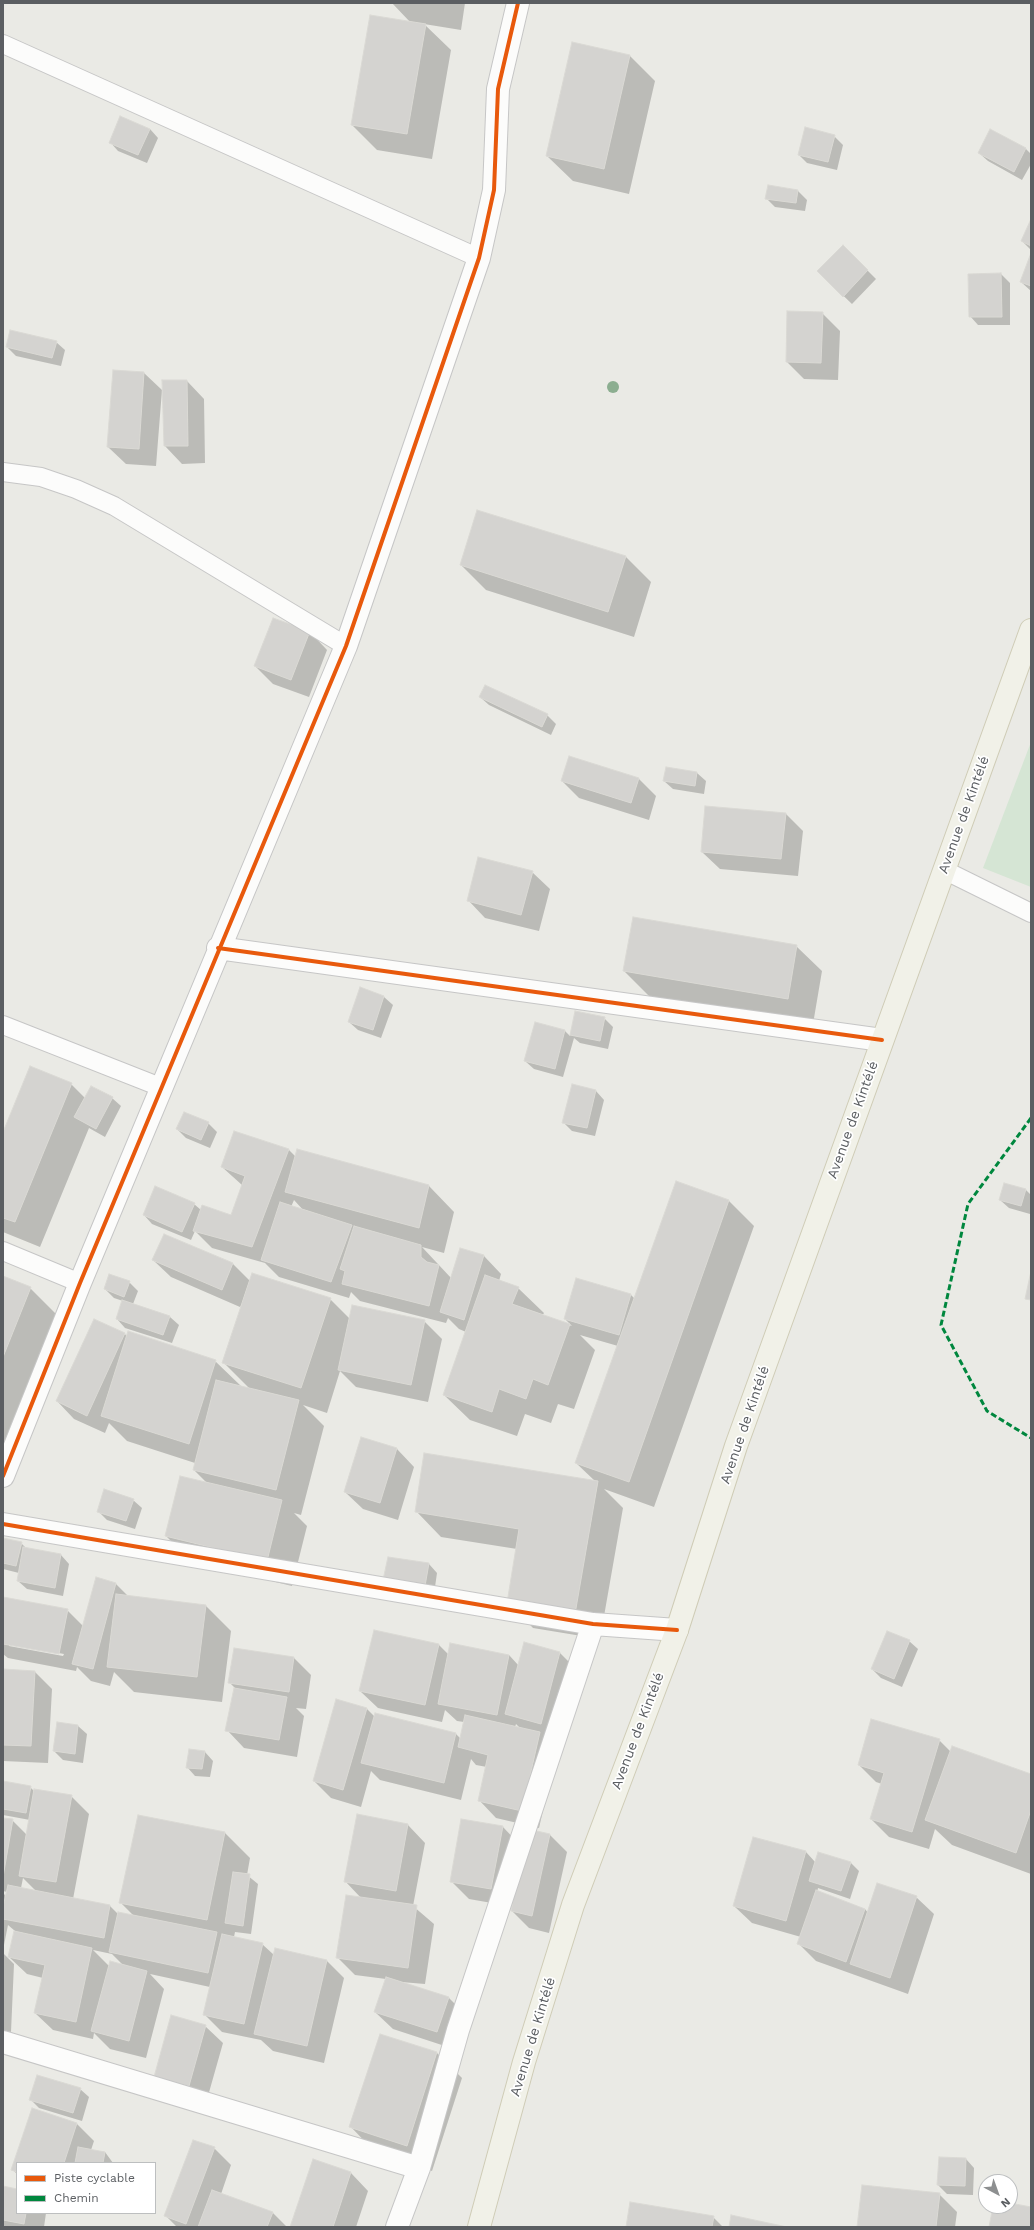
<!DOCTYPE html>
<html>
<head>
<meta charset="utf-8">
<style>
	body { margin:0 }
	#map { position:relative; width:1034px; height:2230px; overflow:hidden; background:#eaeae5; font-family:"Work Sans",sans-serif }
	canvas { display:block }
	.frame { position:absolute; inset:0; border:4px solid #5b5e62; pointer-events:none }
	.legend { position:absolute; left:16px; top:2162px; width:140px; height:52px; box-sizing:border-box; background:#fff; border:1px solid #bdbfc0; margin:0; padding:5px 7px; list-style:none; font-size:12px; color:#5b5e62 }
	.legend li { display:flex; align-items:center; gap:8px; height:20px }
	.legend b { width:20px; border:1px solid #bdbfc0 }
	.north { position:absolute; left:978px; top:2174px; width:40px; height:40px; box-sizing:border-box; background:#fff; border:1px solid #bdbfc0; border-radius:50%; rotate:139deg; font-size:11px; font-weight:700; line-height:16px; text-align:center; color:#5b5e62 }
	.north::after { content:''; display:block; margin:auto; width:14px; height:18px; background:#8d8f90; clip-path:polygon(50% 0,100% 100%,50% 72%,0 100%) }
</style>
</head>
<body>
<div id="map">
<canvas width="1034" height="2230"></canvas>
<div class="frame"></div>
<ul class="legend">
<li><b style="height:5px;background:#e8590c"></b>Piste cyclable</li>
<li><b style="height:5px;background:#00873e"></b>Chemin</li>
</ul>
<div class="north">N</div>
</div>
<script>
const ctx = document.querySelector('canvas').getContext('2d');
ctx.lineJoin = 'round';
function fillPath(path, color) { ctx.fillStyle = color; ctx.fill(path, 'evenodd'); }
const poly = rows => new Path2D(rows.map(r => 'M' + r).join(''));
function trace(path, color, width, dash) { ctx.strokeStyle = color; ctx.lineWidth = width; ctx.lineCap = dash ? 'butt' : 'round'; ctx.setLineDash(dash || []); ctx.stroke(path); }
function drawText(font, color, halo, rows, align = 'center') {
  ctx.font = font + ' "Work Sans",sans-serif'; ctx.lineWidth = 3.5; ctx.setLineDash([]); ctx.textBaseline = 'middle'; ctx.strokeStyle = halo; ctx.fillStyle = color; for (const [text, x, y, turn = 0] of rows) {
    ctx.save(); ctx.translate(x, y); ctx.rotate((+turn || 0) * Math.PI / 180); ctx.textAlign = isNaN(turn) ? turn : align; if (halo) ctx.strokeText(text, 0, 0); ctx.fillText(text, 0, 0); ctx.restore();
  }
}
const green = poly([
	[1031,742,1031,887,983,868]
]);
const shadow = poly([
	[392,3,465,3,461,30,424,24,451,50,432,159,377,150,352,125,411,23],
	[630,56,655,81,629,194,573,181,547,156],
	[150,129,158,138,147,163,118,151,110,142],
	[991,130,1026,149,1031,154,1031,164,1022,180,988,161,979,153],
	[834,136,843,145,837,170,807,163,799,155],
	[769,186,798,191,807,200,805,211,775,207,766,198],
	[1031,221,1031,250,1022,241],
	[843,246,876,279,852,304,827,280],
	[1031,254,1031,291,1021,282],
	[1001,274,1010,283,1010,325,978,325,970,316],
	[822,313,840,331,838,380,804,379,787,362],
	[56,342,65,350,61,366,16,356,7,347],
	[114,371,144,373,162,390,156,466,126,464,108,447],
	[163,381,187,381,204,399,205,463,182,464,165,446],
	[626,557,651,582,634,637,486,590,461,565],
	[310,632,327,650,309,697,273,684,255,666],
	[480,697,547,715,556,724,551,735,489,705],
	[569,757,639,779,656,796,649,820,579,798,562,781],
	[697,773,706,781,704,794,673,789,664,781],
	[786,814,803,831,798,876,720,869,702,852],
	[532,872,550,889,539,931,485,918,468,900],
	[796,946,822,971,813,1024,649,996,624,971],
	[361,988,384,997,393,1005,381,1038,358,1030,349,1022],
	[576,1012,604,1018,613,1027,608,1049,580,1043,574,1038,563,1077,534,1069,525,1061,535,1023,565,1031,570,1036],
	[71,1084,85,1098,112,1098,121,1106,105,1137,89,1128,40,1247,3,1232,3,1135],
	[596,1091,604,1100,595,1136,572,1131,563,1122],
	[208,1123,217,1132,210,1148,186,1138,177,1129],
	[234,1132,289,1150,296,1157,429,1186,454,1212,444,1253,422,1247,452,1279,484,1256,501,1274,499,1281,518,1288,544,1313,542,1316,572,1326,565,1319,631,1295,635,1299,729,1201,754,1226,654,1507,604,1489,623,1508,600,1639,533,1628,508,1602,517,1549,441,1537,416,1511,596,1482,576,1463,618,1346,580,1335,595,1350,574,1409,558,1404,551,1423,525,1414,517,1436,470,1420,444,1395,466,1332,459,1329,448,1318,446,1323,360,1301,351,1292,349,1298,279,1277,265,1263,212,1248,195,1231,191,1240,152,1224,144,1215,194,1204,201,1210,232,1216,242,1185,222,1167],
	[294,1200,304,1211,291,1207],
	[1005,1184,1026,1190,1031,1195,1030,1214,1009,1208,1000,1200],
	[164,1236,233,1264,250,1281,330,1299,350,1319,424,1321,442,1339,428,1402,356,1387,340,1371,327,1413,303,1405,324,1426,301,1515,294,1513,307,1526,292,1586,192,1562,166,1536,207,1483,194,1470,195,1463,127,1441,109,1423,105,1433,74,1419,57,1401,125,1334,127,1337,215,1361,241,1386,250,1389,224,1363,243,1303,240,1307,171,1277,153,1260],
	[3,1277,30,1288,56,1314,3,1445],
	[129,1282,138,1291,133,1304,170,1317,179,1325,172,1343,125,1328,117,1319,123,1301,114,1298,105,1289],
	[397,1449,414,1467,398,1520,363,1509,345,1492],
	[133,1500,142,1508,135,1529,107,1520,98,1511],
	[3,1539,21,1543,27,1549,61,1555,69,1564,63,1596,27,1589,18,1581,19,1573,3,1569],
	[429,1564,437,1573,434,1594,393,1588],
	[116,1584,128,1596,206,1606,231,1631,222,1702,134,1692,114,1672,110,1686,91,1681,77,1667,76,1671,8,1658,3,1654,3,1598,67,1610,84,1627],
	[9,1644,64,1654,63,1656,9,1646],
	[374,1631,439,1645,449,1655,509,1655,519,1666,525,1643,560,1653,577,1670,558,1741,543,1737,557,1750,539,1828,496,1818,479,1800,487,1767,476,1765,471,1759,461,1800,380,1780,371,1771,361,1807,331,1798,314,1781,367,1709,375,1717,456,1734,461,1739,464,1722,457,1721,445,1710,442,1722,378,1708,360,1691],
	[516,1724,520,1728,515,1727],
	[909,1641,918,1649,902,1687,881,1678,872,1669],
	[294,1658,311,1675,306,1709,296,1708,304,1716,297,1757,244,1748,227,1730,235,1688,230,1683],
	[3,1670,35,1672,52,1689,48,1763,3,1761],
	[78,1726,87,1734,83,1763,63,1760,54,1751],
	[939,1740,951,1752,1031,1775,1031,1874,952,1845,935,1829,929,1849,889,1837,871,1819,882,1784,876,1782,859,1765],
	[205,1752,213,1761,210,1777,195,1776,187,1767],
	[3,1782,30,1787,35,1792,71,1796,89,1814,73,1899,110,1906,119,1915,134,1916,120,1902,139,1816,225,1833,250,1858,247,1875,258,1884,251,1934,235,1932,234,1937,262,1944,274,1955,326,1960,344,1978,324,2063,273,2051,261,2040,222,2032,204,2014,210,1987,150,1974,164,1989,146,2058,110,2049,94,2033,93,2039,53,2030,35,2013,43,1978,27,1974,9,1957,15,1931,8,1925,3,1950,3,1893,6,1896,7,1892,3,1891,3,1819,12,1820,27,1835,30,1820,3,1815],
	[23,1878,36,1891,21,1888],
	[93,1950,112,1954,124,1966,109,1966],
	[408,1825,425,1843,413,1906,434,1924,425,1984,401,1982,448,1997,466,2015,454,2049,393,2029,375,2012,386,1979,355,1975,337,1957,362,1899,345,1881],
	[503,1827,520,1845,509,1906,469,1899,451,1881],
	[529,1830,550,1835,567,1852,549,1933,529,1928,512,1911],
	[806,1852,816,1863,850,1862,859,1871,850,1899,818,1888,817,1892,865,1909,868,1913,916,1897,934,1914,908,1994,816,1961,798,1943,801,1937,752,1923,734,1906],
	[3,1953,14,1964,11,2032,3,2031],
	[205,2026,223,2043,206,2103,155,2076],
	[380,2035,437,2053,462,2078,432,2171,375,2152,350,2126],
	[80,2089,89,2097,82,2121,39,2108,31,2100],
	[32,2109,77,2124,94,2141,91,2150,105,2152,113,2163,17,2163,17,2174,12,2169],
	[214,2148,231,2165,221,2194,272,2212,287,2227,177,2227,166,2216],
	[966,2159,974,2168,973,2195,947,2194,938,2185],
	[314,2161,351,2173,368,2191,356,2227,291,2227],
	[3,2187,17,2190,17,2213,46,2213,44,2227,3,2227],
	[939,2194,957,2212,955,2227,858,2227],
	[713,2217,723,2227,627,2227]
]);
const building = poly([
	[370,15,426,24,407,134,351,125,370,15],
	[572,42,630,55,604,169,546,156,572,42],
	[120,116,150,129,138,155,109,143,120,116],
	[805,127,835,135,828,162,798,155,805,127],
	[990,129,1026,148,1014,172,978,153,990,129],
	[768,185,798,190,796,203,765,199,768,185],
	[1031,219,1031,246,1021,241,1031,219],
	[843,245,868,270,843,297,817,271,843,245],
	[1031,253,1031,286,1020,282,1031,253],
	[1001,273,1002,317,969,317,968,274,1001,273],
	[787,311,823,312,821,363,786,362,787,311],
	[10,330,57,341,52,358,6,347,10,330],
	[113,370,144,372,139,449,107,447,113,370],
	[162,380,187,380,188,446,164,446,162,380],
	[477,510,626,556,608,612,460,565,477,510],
	[273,618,310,631,291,680,254,666,273,618],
	[485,685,548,714,542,727,479,697,485,685],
	[569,756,639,778,631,803,561,781,569,756],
	[666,767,697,772,695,786,663,781,666,767],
	[705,806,786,813,781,859,701,852,705,806],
	[478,857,533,871,521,915,467,901,478,857],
	[633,917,797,945,788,999,623,971,633,917],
	[360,987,384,996,373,1030,348,1022,360,987],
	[575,1011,605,1017,600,1041,570,1035,575,1011],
	[535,1022,565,1030,555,1069,524,1061,535,1022],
	[30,1066,72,1083,15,1222,3,1218,3,1132,30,1066],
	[572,1084,596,1090,587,1128,562,1123,572,1084],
	[91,1086,113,1097,96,1129,74,1117,91,1086],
	[184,1112,209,1122,201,1140,176,1129,184,1112],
	[234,1131,289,1149,252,1247,193,1231,202,1205,231,1215,245,1176,221,1167,234,1131],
	[297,1149,429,1185,419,1228,285,1192,297,1149],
	[676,1181,729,1200,629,1482,575,1463,676,1181],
	[1004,1183,1026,1189,1021,1206,999,1200,1004,1183],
	[155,1186,195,1203,182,1232,143,1215,155,1186],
	[280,1202,352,1225,331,1282,261,1260,280,1202],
	[354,1226,421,1245,421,1257,427,1262,439,1265,429,1306,342,1284,345,1271,340,1269,354,1226],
	[164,1234,233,1263,222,1290,152,1260,164,1234],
	[460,1248,484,1255,464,1320,440,1312,460,1248],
	[1031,1271,1031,1300,1025,1299,1031,1271],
	[252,1273,331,1298,301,1388,222,1363,252,1273],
	[109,1274,130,1281,124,1297,104,1289,109,1274],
	[485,1275,519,1287,512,1304,570,1324,548,1385,533,1379,526,1399,499,1389,492,1412,443,1395,485,1275],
	[3,1276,31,1287,3,1357,3,1276],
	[576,1278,631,1294,619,1335,564,1319,576,1278],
	[122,1300,170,1316,163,1335,116,1319,122,1300],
	[352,1305,425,1320,411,1385,338,1370,352,1305],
	[94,1319,125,1333,87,1416,56,1401,94,1319],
	[128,1331,216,1360,189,1444,101,1416,128,1331],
	[216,1380,299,1400,276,1490,193,1470,216,1380],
	[361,1437,397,1448,380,1503,344,1492,361,1437],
	[424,1453,598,1481,575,1614,507,1603,519,1529,415,1512,424,1453],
	[180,1476,282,1500,267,1561,165,1536,180,1476],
	[104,1489,134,1499,126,1521,97,1512,104,1489],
	[3,1538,22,1542,16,1566,3,1563,3,1538],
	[23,1547,61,1554,55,1588,17,1581,23,1547],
	[388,1557,429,1563,425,1586,383,1580,388,1557],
	[96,1577,116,1583,93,1669,72,1664,96,1577],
	[116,1594,206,1605,197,1677,107,1667,116,1594],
	[3,1597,68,1609,59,1654,3,1644,3,1597],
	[374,1630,439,1644,425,1705,359,1691,374,1630],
	[887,1631,910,1640,894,1679,871,1669,887,1631],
	[524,1642,560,1652,541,1724,505,1714,524,1642],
	[450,1643,509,1655,497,1715,438,1704,450,1643],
	[234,1648,294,1657,289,1692,228,1683,234,1648],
	[3,1669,35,1671,31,1746,3,1745,3,1669],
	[234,1688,287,1697,279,1740,225,1731,234,1688],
	[336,1699,367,1708,343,1790,313,1781,336,1699],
	[375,1713,456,1733,444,1783,361,1763,375,1713],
	[465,1715,540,1732,522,1811,478,1801,488,1755,458,1747,465,1715],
	[871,1719,940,1739,912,1832,870,1819,884,1773,858,1765,871,1719],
	[57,1722,78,1725,75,1754,53,1751,57,1722],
	[952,1746,1031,1774,1031,1810,1016,1853,925,1820,952,1746],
	[189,1749,205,1751,202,1769,186,1768,189,1749],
	[3,1781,31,1786,26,1813,3,1809,3,1781],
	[34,1789,72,1795,56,1882,19,1876,34,1789],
	[357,1814,408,1824,396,1891,344,1882,357,1814],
	[138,1815,225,1832,207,1920,119,1903,138,1815],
	[3,1818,13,1819,3,1877,3,1818],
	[461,1819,503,1826,491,1889,450,1882,461,1819],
	[528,1829,550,1834,532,1916,511,1911,528,1829],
	[753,1837,806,1851,786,1921,733,1906,753,1837],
	[818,1852,851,1862,841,1891,809,1881,818,1852],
	[233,1872,250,1874,243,1926,225,1923,233,1872],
	[877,1883,917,1896,890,1978,850,1964,877,1883],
	[8,1885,110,1905,104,1938,3,1919,3,1907,8,1885],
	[816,1890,865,1909,846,1962,797,1944,816,1890],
	[346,1895,417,1905,408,1968,336,1958,346,1895],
	[118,1912,217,1932,208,1973,109,1952,118,1912],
	[14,1931,92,1948,76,2022,34,2013,45,1965,8,1957,14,1931],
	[222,1934,263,1943,244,2024,203,2015,222,1934],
	[275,1948,327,1960,307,2046,254,2034,275,1948],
	[110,1961,147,1971,129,2041,91,2031,110,1961],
	[386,1977,449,1997,437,2032,374,2012,386,1977],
	[171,2015,206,2025,189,2086,154,2077,171,2015],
	[380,2034,437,2052,407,2146,349,2127,380,2034],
	[37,2075,81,2088,73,2113,29,2100,37,2075],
	[32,2108,77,2123,64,2163,17,2163,17,2172,11,2170,32,2108],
	[193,2140,215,2147,186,2224,164,2216,193,2140],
	[78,2147,105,2152,103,2163,75,2163,78,2147],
	[939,2157,966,2158,965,2186,937,2185,939,2157],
	[313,2159,351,2172,333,2227,290,2227,313,2159],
	[862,2185,940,2193,936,2227,857,2227,862,2185],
	[3,2186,17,2189,17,2213,26,2213,24,2224,3,2220,3,2186],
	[212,2190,273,2212,267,2227,198,2227,212,2190],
	[630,2202,714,2216,712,2227,626,2227,630,2202],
	[1010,2203,1031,2207,1031,2227,989,2227,993,2206,1010,2206,1010,2203],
	[731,2215,787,2227,729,2227,731,2215]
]);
const lane = poly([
	[3,44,479,258],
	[3,472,41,477,76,489,114,506,346,646],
	[944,870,1031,913],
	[3,1025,163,1088],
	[3,1251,80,1283]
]);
const street = poly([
	[218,948,882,1040],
	[3,1476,80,1283,346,646,479,258,494,190,498,89,518,3],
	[3,1524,593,1624,677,1630],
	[3,2042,419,2168],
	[397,2227,419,2168,458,2030,593,1624]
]);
const primary = poly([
	[479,2227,524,2062,573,1905,677,1630,736,1446,1031,630]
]);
const quiet = poly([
	[1031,1118,968,1204,941,1325,987,1411,1031,1438]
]);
const cycleway = poly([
	[218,948,882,1040],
	[3,1476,80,1283,346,646,479,258,494,190,498,89,518,3],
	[3,1524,593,1624,677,1630]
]);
const trees = [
	[613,387]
];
const streetNames = [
	["Avenue de Kintélé",964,815,-70],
	["Avenue de Kintélé",853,1120,-70],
	["Avenue de Kintélé",745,1425,-71],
	["Avenue de Kintélé",638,1731,-69],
	["Avenue de Kintélé",533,2037,-73]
];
fillPath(green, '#d5e5d4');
fillPath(shadow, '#0003');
fillPath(building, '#d4d3d0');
trace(building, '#dad9d4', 1);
trace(lane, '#c6c6c6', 20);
trace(street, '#c6c6c6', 24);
trace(primary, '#cfccb6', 24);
trace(lane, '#fcfcfb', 18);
trace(street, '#fcfcfb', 22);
trace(primary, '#f1f1e8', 22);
trace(quiet, '#00873e', 3, [6, 3]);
trace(cycleway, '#e8590c', 4);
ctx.fillStyle = '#8cae90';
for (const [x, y] of trees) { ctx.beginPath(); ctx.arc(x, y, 6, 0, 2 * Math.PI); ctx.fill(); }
drawText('14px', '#5b5e62', '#fff', streetNames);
</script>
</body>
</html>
